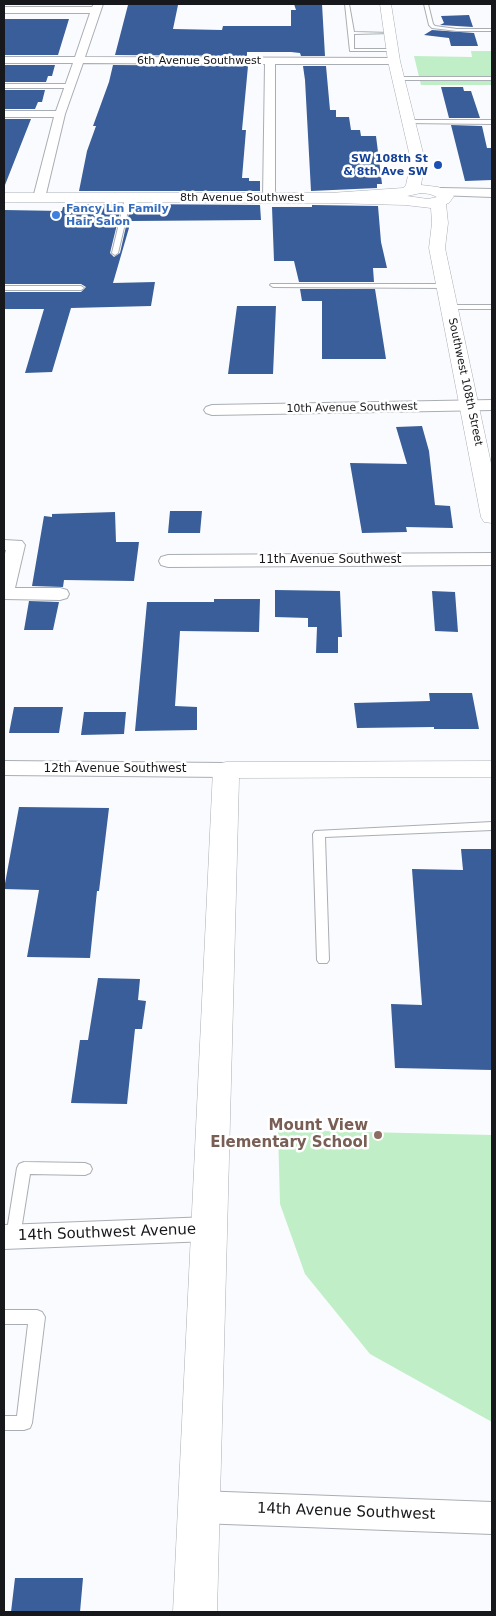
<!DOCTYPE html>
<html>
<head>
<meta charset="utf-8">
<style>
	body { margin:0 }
	#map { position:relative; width:496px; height:1616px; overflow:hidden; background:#fafbfe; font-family:"DejaVu Sans",sans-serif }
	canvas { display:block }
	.frame { position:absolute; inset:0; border:5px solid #17181b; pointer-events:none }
</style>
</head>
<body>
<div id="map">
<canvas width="496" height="1616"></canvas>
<div class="frame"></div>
</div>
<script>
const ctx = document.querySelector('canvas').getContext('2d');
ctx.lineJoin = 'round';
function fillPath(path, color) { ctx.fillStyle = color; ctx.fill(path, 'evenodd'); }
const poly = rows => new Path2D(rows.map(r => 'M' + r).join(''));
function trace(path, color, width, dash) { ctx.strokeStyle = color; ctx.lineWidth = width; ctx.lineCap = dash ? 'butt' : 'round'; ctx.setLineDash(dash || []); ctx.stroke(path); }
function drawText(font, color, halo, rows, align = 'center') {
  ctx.font = font + ' "DejaVu Sans",sans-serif'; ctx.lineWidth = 5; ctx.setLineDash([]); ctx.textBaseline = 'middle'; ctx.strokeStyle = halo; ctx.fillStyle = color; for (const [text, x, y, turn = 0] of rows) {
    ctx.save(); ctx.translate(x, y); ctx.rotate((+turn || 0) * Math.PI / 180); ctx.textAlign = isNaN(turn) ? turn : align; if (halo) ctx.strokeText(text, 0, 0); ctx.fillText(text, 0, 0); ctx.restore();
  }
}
const green = poly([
	[471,51,492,51,492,85,421,85,414,56,472,57],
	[278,1130,492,1135,492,1422,370,1354,305,1274,280,1204]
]);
const building = poly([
	[294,4,322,4,325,56,301,56,300,53,291,52,247,52,247,56,115,55,128,5,178,5,173,29,222,30,223,26,291,26,291,10,296,10],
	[469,15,473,27,440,25,444,23,441,16],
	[4,19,69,19,58,55,4,55],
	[432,30,474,33,478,46,451,46,449,38,424,35],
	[4,65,55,65,52,76,48,76,46,82,4,82],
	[113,65,248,66,242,130,246,130,242,178,249,178,249,181,260,181,260,191,79,191,87,151,96,126,93,126,109,82],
	[303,66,326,66,330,110,336,110,336,117,349,117,351,130,360,130,361,136,376,136,382,184,377,184,377,188,311,191,305,80],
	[441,87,463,87,464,91,471,91,480,118,449,118],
	[4,90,45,90,42,102,38,102,35,109,4,109],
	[4,119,31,119,5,185,4,184],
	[451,125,482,126,487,148,492,148,492,180,465,181],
	[77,204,122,204,110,253,114,257,120,253,131,204,260,205,261,220,131,221,113,283,155,282,151,306,71,308,52,372,25,373,44,309,4,309,4,292,81,292,86,287,81,284,4,284,4,210,62,211,63,207,76,207],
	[312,205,378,206,381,242,387,268,373,268,374,282,299,282,294,261,274,261,272,207,312,207],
	[300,289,375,289,386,359,322,359,322,301,302,301],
	[237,306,276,306,273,374,228,374],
	[422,426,429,451,435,505,450,506,453,528,406,527,407,532,362,533,350,463,407,464,396,427],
	[170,511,202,511,200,533,168,533],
	[115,512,116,542,139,542,134,581,64,580,63,587,32,586,44,516,52,517,52,514],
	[275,590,340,591,342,637,338,637,338,653,316,653,317,627,308,627,308,618,275,617],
	[432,591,455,592,458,632,435,631],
	[214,599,260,599,259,632,180,631,175,706,197,707,197,730,135,731,147,602,214,602],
	[29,601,59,602,53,630,24,630],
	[429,693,472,693,479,729,434,729,434,727,357,728,354,703,430,701],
	[14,707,63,707,59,733,9,733],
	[84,712,126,712,124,734,81,735],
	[19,807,109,808,99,891,97,891,90,958,27,957,39,890,4,889],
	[461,849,492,849,492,1070,395,1068,391,1004,422,1005,412,869,463,870],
	[98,978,140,979,138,1000,146,1001,142,1029,135,1029,127,1104,71,1103,80,1040,88,1040],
	[15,1578,83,1578,80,1612,11,1612]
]);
const lane = poly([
	[345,4,349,4,354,32,391,33,354,34,354,49,392,49,394,51,350,51,345,4],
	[424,4,428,4,433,24,435,26,457,29,492,29,492,31,457,31,432,28,429,25,424,4],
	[398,77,492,77,492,80,396,80,398,77],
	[4,84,70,84,73,86,70,88,4,88,4,84],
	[408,120,492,120,492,124,406,123,408,120],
	[128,196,131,198,118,253,115,255,112,253,125,198,128,196],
	[271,284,445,284,448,286,445,288,273,287,270,285,271,284],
	[4,286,81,286,84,288,81,290,4,290,4,286],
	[447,305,492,305,492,309,447,309,447,305],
	[492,822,492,830,325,837,329,960,327,963,319,963,317,960,313,834,315,831,492,822],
	[24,1162,85,1163,90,1165,92,1169,90,1173,85,1175,30,1174,20,1237,18,1241,13,1243,8,1241,6,1237,17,1168,19,1164,24,1162],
	[4,1310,37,1310,42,1312,45,1317,32,1423,30,1428,24,1430,4,1430,4,1416,17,1416,28,1324,4,1324,4,1310]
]);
const street = poly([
	[94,4,103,4,85,57,394,58,399,61,394,64,275,64,275,198,269,202,263,198,265,64,83,63,65,114,45,198,43,201,35,201,33,198,54,117,4,117,4,111,56,111,73,63,4,63,4,57,75,57,90,13,4,13,4,7,92,7,94,4],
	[441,188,492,189,492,197,437,195,435,192,441,188],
	[492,400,492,410,212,415,206,413,204,410,206,407,212,405,492,400],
	[4,540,22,541,25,545,15,588,60,588,67,590,69,594,67,598,60,600,4,599,4,557,6,550,4,550,4,540],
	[492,553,492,565,168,567,161,565,159,561,161,557,168,555,492,553],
	[4,761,226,763,234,765,237,770,234,775,226,777,4,775,4,761],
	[209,1217,219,1220,224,1229,219,1238,209,1241,4,1249,4,1225,209,1217],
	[199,1491,492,1502,492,1534,199,1523,187,1519,182,1507,187,1495,199,1491]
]);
const secondary = poly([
	[380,4,391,4,400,61,425,161,421,185,438,187,451,193,454,196,449,203,446,204,448,223,445,248,492,468,492,523,484,522,481,517,429,248,432,223,431,208,405,205,330,203,4,202,4,193,330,193,403,188,406,185,411,161,388,61,380,4],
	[421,193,430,194,437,197,428,199,407,196,421,193],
	[492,761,492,777,239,778,217,1612,173,1612,213,770,217,764,226,762,492,761]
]);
const markers = [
	[438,165,5,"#1a4fb4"],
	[56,215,5,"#3f7fe0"],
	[378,1135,5,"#8d6e63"]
];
const farStreetnames = [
	["6th Avenue Southwest",199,61],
	["8th Avenue Southwest",242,198],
	["Southwest 108th Street",465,382,78],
	["10th Avenue Southwest",352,408,-1]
];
const farTransitnames = [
	["SW 108th St",428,159],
	["& 8th Ave SW",428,172]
];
const farShopnames = [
	["Fancy Lin Family",66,209],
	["Hair Salon",66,222]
];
const streetNames = [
	["11th Avenue Southwest",330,560],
	["12th Avenue Southwest",115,769]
];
const nearEducationnames = [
	["Mount View",368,1126],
	["Elementary School",368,1143]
];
const nearStreetnames = [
	["14th Southwest Avenue",107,1233,-2],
	["14th Avenue Southwest",346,1512,2]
];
fillPath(green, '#c0eec6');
fillPath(building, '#395e99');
trace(lane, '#a9aeb4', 2);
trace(street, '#a9aeb4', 2);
trace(secondary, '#a9aeb4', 1);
fillPath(lane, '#fff');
fillPath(street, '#fff');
fillPath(secondary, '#fff');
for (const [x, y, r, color] of markers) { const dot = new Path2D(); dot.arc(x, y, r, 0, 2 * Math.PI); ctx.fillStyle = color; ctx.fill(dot); trace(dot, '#fff', 2); }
drawText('11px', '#17181b', '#fff', farStreetnames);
drawText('bold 11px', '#164399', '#fff', farTransitnames, 'right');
drawText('bold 11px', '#366cbe', '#fff', farShopnames, 'left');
drawText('12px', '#17181b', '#fff', streetNames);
drawText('bold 15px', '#785e54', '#fff', nearEducationnames, 'right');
drawText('15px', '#17181b', '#fff', nearStreetnames);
</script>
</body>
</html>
